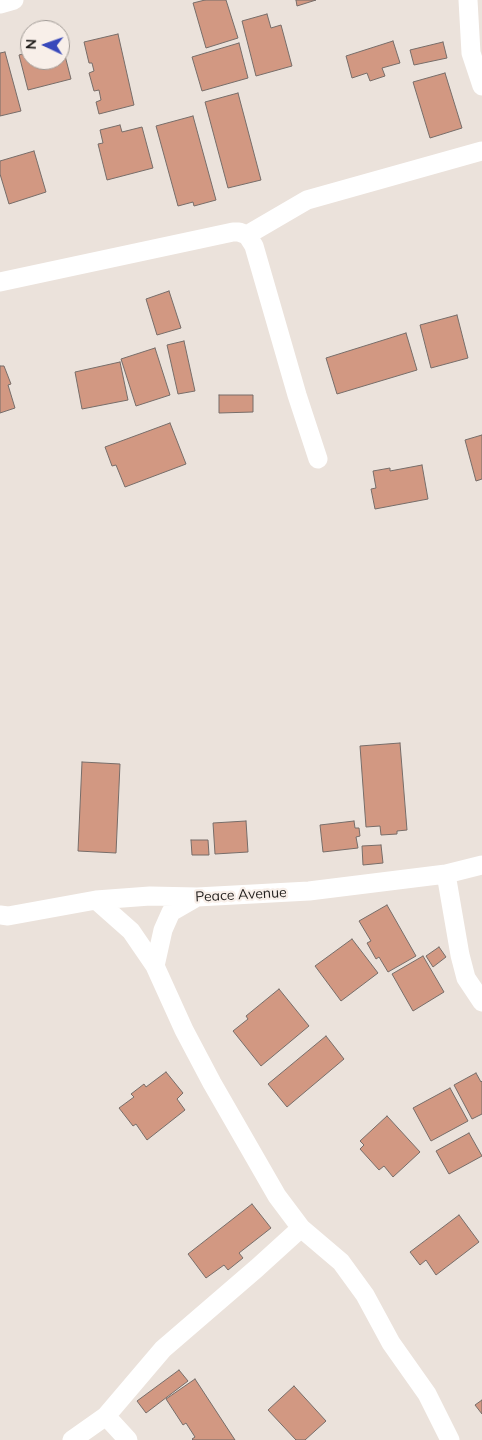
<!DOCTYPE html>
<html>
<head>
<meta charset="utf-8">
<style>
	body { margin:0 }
	#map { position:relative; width:482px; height:1440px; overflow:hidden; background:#ebe2db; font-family:Mulish,sans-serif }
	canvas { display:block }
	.north { position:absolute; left:20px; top:20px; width:50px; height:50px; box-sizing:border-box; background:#f8efe9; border:1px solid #a19b96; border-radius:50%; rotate:273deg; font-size:14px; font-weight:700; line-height:20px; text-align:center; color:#1f1c1a }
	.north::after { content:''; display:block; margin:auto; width:18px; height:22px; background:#3848bb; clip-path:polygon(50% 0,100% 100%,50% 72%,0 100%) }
</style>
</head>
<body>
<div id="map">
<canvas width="482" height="1440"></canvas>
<div class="north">N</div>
</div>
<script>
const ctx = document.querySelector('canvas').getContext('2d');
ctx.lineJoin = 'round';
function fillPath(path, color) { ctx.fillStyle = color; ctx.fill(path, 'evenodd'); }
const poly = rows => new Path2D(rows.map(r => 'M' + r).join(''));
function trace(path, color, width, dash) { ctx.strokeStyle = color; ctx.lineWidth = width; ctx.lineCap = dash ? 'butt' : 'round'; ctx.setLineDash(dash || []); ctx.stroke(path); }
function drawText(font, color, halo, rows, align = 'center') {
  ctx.font = font + ' Mulish,sans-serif'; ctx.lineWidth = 4.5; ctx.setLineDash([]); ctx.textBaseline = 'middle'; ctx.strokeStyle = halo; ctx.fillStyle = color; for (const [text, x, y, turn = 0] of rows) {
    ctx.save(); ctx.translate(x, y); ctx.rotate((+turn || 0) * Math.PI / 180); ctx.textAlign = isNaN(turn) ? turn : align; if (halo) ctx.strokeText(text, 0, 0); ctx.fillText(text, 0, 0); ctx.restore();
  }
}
const building = poly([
	[205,0,226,0,238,38,206,48,193,3,205,0],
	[296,0,316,0,297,6,296,0],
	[267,14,271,28,281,25,292,66,256,76,242,21,267,14],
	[118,34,134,105,99,114,96,102,101,100,99,90,94,91,89,73,94,71,92,63,89,63,84,42,118,34],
	[393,41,400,63,382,68,385,76,370,81,367,73,352,78,346,56,393,41],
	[443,42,447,58,414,65,410,50,443,42],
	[239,43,248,78,202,91,192,57,239,43],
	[60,44,62,44,71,79,28,90,19,55,27,53,25,46,30,45,30,60,60,60,60,44],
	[5,52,21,111,0,116,0,53,5,52],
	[445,73,462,128,430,138,413,82,445,73],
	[238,93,261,180,228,188,205,102,238,93],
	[193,116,216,200,194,206,193,202,178,206,156,126,193,116],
	[120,125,122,132,142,127,153,168,107,180,98,144,103,143,100,130,120,125],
	[34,151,46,192,9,204,0,174,0,161,34,151],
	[169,291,181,328,157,335,146,299,169,291],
	[457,315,468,358,431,368,420,325,457,315],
	[406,333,417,370,337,394,326,358,406,333],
	[184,341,195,391,178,394,167,345,184,341],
	[155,348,170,395,136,406,121,359,155,348],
	[120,362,128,400,82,409,75,372,120,362],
	[0,366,4,366,11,384,8,385,15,408,0,413,0,366],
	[219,395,253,395,253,412,219,413,219,395],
	[170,423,186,464,125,487,116,465,112,466,105,447,170,423],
	[482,435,482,479,476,481,465,440,482,435],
	[422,465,428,499,375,509,371,489,376,488,373,471,390,468,390,471,422,465],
	[400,743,407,830,397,831,397,834,381,835,380,826,366,827,360,746,400,743],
	[82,762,120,764,116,853,78,851,82,762],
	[246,821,248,852,215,854,213,823,246,821],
	[354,821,355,828,359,828,360,836,356,837,358,848,323,852,320,825,354,821],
	[191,840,208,840,209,855,192,855,191,840],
	[381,845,383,863,363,865,362,846,381,845],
	[387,905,416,956,388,972,379,957,376,959,367,943,371,941,359,921,387,905],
	[352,939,378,973,341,1001,315,966,352,939],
	[439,947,446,957,433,967,426,956,439,947],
	[423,956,444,992,413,1011,392,974,423,956],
	[279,989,309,1026,261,1066,233,1031,248,1019,246,1016,279,989],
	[326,1036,344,1059,287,1107,268,1084,326,1036],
	[166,1072,183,1093,177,1099,185,1110,147,1140,136,1124,133,1126,119,1108,134,1097,131,1094,144,1084,146,1087,166,1072],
	[476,1073,481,1082,482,1081,482,1114,472,1119,454,1085,476,1073],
	[450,1088,468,1121,431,1141,413,1108,450,1088],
	[387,1116,420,1152,393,1177,384,1166,379,1170,360,1149,364,1145,360,1141,387,1116],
	[469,1133,482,1156,449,1174,436,1151,469,1133],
	[252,1204,271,1228,239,1253,243,1258,228,1270,224,1265,206,1278,188,1254,252,1204],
	[459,1215,479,1242,436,1275,426,1260,420,1265,410,1252,459,1215],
	[179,1370,188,1381,146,1413,137,1401,179,1370],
	[195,1379,235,1440,193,1440,192,1439,195,1437,186,1423,183,1425,166,1399,195,1379],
	[294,1386,326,1421,305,1440,296,1440,268,1410,294,1386],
	[482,1400,482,1414,475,1405,482,1400]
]);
const street = poly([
	[468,0,471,53,482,86],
	[0,4,14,0],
	[247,235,307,200,482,151],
	[0,282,233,232,239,232,247,235,254,246,297,395,318,459],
	[446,874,460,955,466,978,482,1002],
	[96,900,131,931,155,966,184,1030,212,1083,277,1196,301,1228,341,1262,365,1295,391,1343,427,1394,450,1440],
	[0,915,8,916,96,900,150,896,197,897,309,891,446,874,482,865],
	[155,966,163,930,171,912,197,897],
	[106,1416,128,1440],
	[72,1440,106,1416,163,1349,257,1268,301,1228]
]);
const streetNames = [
	["Peace Avenue",241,895,-3]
];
fillPath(building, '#d29882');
trace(building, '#776d69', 1);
trace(street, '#fff', 19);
drawText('14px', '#1f1c1a', '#f8efe9', streetNames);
</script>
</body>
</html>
